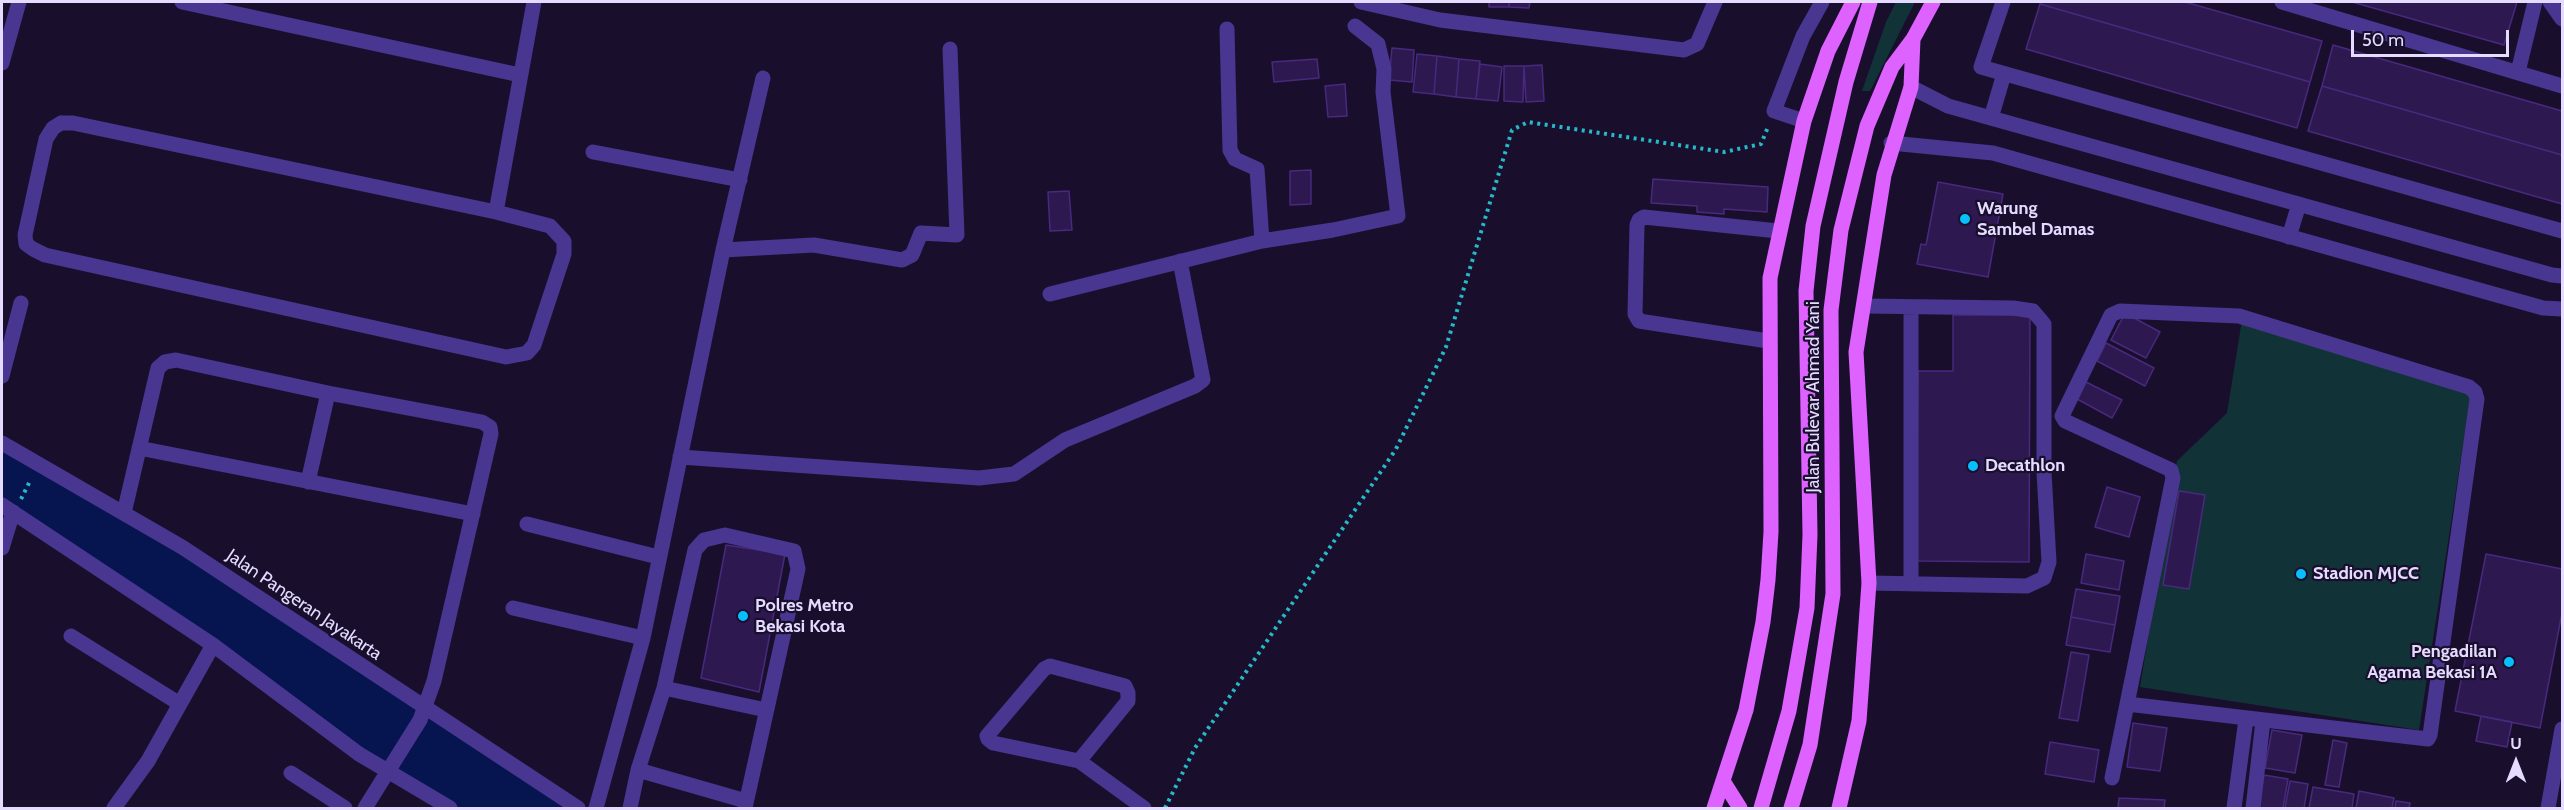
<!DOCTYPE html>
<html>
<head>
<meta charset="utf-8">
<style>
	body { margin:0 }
	#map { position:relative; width:2564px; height:810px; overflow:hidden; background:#190f2d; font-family:Cabin,sans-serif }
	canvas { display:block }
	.frame { position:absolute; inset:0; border:3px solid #e5dbff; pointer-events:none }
	.north { position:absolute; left:2486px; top:732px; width:60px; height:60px; -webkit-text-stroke:4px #190f2d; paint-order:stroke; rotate:0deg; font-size:16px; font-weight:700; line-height:24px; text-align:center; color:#e5dbff }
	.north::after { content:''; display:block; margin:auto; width:21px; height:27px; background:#e5dbff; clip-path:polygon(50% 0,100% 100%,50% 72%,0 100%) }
	.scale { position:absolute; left:2351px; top:30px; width:158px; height:27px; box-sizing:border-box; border:3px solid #e5dbff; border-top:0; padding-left:8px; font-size:18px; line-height:21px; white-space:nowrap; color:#e5dbff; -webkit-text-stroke:4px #190f2d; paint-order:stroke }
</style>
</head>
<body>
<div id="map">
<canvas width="2564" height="810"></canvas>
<div class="frame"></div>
<div class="north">U</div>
<div class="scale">50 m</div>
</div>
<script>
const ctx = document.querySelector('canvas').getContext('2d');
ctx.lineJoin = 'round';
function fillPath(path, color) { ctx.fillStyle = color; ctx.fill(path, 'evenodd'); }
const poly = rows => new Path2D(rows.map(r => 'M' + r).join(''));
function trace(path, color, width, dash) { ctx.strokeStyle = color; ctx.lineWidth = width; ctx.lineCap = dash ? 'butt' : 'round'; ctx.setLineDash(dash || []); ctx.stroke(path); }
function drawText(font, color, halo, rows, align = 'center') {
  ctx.font = font + ' Cabin,sans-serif'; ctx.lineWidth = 4.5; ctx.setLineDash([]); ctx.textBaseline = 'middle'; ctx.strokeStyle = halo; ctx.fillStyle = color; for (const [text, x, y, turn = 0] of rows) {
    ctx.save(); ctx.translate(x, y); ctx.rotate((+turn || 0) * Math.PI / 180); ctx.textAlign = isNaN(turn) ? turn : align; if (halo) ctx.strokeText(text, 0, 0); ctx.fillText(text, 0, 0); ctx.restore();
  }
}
const green = poly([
	[1896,2,1915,2,1870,91,1862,91,1886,22],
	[2242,320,2471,393,2419,730,2140,687,2177,461,2227,413]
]);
const water = poly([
	[2,443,124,513,578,808,446,808,2,505]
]);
const building = poly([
	[1489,2,1509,2,1509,7,1489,7,1489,2],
	[1509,2,1530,2,1529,8,1509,7,1509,2],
	[2040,2,2185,2,2322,41,2310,82,2040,4,2040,2],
	[2352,2,2517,2,2504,45,2352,2],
	[2040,4,2310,82,2297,128,2026,49,2040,4],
	[2333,45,2562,111,2562,155,2322,86,2333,45],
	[1392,48,1414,50,1412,82,1389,80,1392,48],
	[1417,54,1437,56,1434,94,1413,92,1417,54],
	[1437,56,1459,59,1456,97,1434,94,1437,56],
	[1317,59,1319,78,1274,82,1272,62,1317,59],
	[1459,59,1480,61,1476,99,1456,97,1459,59],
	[1480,64,1502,67,1498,101,1476,99,1480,64],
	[1542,65,1544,101,1526,102,1524,66,1542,65],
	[1504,66,1524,66,1523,102,1504,101,1504,66],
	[1345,84,1347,116,1328,117,1325,86,1345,84],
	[2322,86,2562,155,2562,204,2308,131,2322,86],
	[1311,170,1311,204,1290,205,1290,171,1311,170],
	[1653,179,1768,187,1767,212,1724,209,1724,214,1697,212,1697,206,1651,203,1653,179],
	[1938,182,2003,194,1988,277,1917,264,1921,244,1926,245,1938,182],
	[1069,191,1072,230,1050,231,1048,192,1069,191],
	[2125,313,2160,332,2146,358,2111,340,2125,313],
	[1953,315,2030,315,2029,562,1916,561,1918,371,1953,371,1953,315],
	[2106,343,2154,368,2145,386,2097,361,2106,343],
	[2086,382,2122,400,2112,418,2077,399,2086,382],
	[2107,487,2140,497,2129,537,2095,527,2107,487],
	[2179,491,2205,495,2189,589,2163,585,2179,491],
	[726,545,785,554,759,692,701,678,726,545],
	[2086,554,2124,561,2119,590,2081,583,2086,554],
	[2486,554,2562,569,2562,613,2540,728,2455,711,2486,554],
	[2076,589,2120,596,2115,625,2071,617,2076,589],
	[2071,617,2115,625,2110,652,2066,645,2071,617],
	[2071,652,2089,655,2078,721,2059,718,2071,652],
	[2481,716,2512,722,2507,747,2476,741,2481,716],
	[2133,723,2167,728,2160,771,2127,767,2133,723],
	[2272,730,2302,735,2295,773,2265,768,2272,730],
	[2333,740,2347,743,2339,787,2325,785,2333,740],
	[2050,742,2099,750,2094,782,2045,774,2050,742],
	[2264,775,2288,779,2283,808,2258,808,2264,775],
	[2290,781,2308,784,2304,808,2285,808,2290,781],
	[2313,787,2354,794,2352,808,2309,808,2313,787],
	[2359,791,2394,798,2392,808,2356,808,2359,791],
	[2119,798,2165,800,2164,808,2118,808,2119,798],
	[2396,801,2410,803,2409,808,2395,808,2396,801]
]);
const path = poly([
	[21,499,31,479],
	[1165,808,1195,748,1396,449,1446,347,1512,130,1528,122,1724,152,1761,144,1768,127]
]);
const minor = poly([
	[182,2,520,75],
	[1361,2,1440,20,1684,50,1697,44,1715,2],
	[2003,2,1981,67,2562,231],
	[2282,2,2562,86],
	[2550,2,2562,19],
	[1227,29,1230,150,1235,159,1257,169,1262,241],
	[2,63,19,2],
	[2518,72,2535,2],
	[1911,87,1948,106,2552,275,2562,276],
	[1991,118,2004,74],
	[1804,121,1774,111,1803,36,1822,2],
	[61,123,73,123,496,212,550,226,564,241,564,254,534,345,527,353,506,357,45,255,33,249,26,244,25,235,46,139,53,128,61,123],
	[1891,143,1993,153,2543,308,2562,309],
	[593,152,740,180],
	[496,212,534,2],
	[2289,237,2299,204],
	[723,250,814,245,902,260,912,255,921,233,957,235,950,49],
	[1050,294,1262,241,1333,230,1398,216,1383,92,1384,69,1378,44,1355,26],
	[1864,306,2013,308,2033,311,2044,324,2044,472,2049,562,2044,578,2027,586,1869,583],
	[1911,308,1911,584],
	[1768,341,1639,321,1635,314,1637,225,1639,220,1644,217,1778,231],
	[2,376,21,303],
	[2,443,182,547,578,808],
	[139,448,473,514],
	[680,457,979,478,1014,474,1065,440,1195,386,1203,380,1180,261],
	[308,482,328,393],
	[2,505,213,645,359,754,450,808],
	[124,513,158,368,165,362,176,360,328,393,482,422,490,427,491,434,434,681,420,720,365,808],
	[527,524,658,557],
	[2,548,13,512],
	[513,608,643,638],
	[71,636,180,704],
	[664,688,766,710],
	[1079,761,1128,701,1128,693,1125,686,1050,666,1044,669,987,736,988,739,993,743,1079,761,1144,808],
	[638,770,746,801],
	[291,773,345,808],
	[2112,778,2127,704,2173,478,2171,470,2065,421,2062,416,2111,315,2120,311,2239,316,2469,387,2475,392,2477,399,2430,735,2428,739,2127,704],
	[114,808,148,761,213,645],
	[596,808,643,638,723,250,763,78],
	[630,808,638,770,664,688,695,550,704,540,725,535,794,551,798,569,745,808],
	[2234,808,2246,719],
	[2253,808,2263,721],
	[2548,808,2562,729]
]);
const major = poly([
	[1723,781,1740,808],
	[1714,808,1746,710,1763,622,1768,580,1771,532,1770,278,1804,121,1828,51,1853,2],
	[1761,808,1789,711,1807,608,1810,535,1806,291,1813,226,1846,82,1870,2],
	[1791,808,1810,745,1833,594,1831,310,1841,230,1867,126,1892,67,1913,39,1933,2],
	[1839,808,1859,721,1869,583,1856,352,1884,175,1911,87,1913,39]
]);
const markers = [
	[1965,219,6,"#07beff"],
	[1973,466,6,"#07beff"],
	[2301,574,6,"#07beff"],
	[743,616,6,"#07beff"],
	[2509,662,6,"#07beff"]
];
const poiNames = [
	["Warung",1977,209],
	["Sambel Damas",1977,230],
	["Decathlon",1985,466],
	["Stadion MJCC",2313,574],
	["Polres Metro",755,606],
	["Bekasi Kota",755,627],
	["Pengadilan",2497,652,"right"],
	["Agama Bekasi 1A",2497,673,"right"]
];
const streetNames = [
	["Jalan Bulevar Ahmad Yani",1814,397,-90],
	["Jalan Pangeran Jayakarta",304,605,34]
];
fillPath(green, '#113338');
fillPath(water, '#06154f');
fillPath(building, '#2d1950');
trace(building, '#48297e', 1.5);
trace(path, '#25b9c9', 4, [3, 4.5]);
trace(minor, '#483690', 15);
trace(major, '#de62ff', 15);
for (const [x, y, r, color] of markers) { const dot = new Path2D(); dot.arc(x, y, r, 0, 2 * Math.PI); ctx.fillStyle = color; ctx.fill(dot); trace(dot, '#190f2d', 2); }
drawText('bold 18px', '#e5dbff', '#190f2d', poiNames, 'left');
drawText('18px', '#e5dbff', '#190f2d', streetNames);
</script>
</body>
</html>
